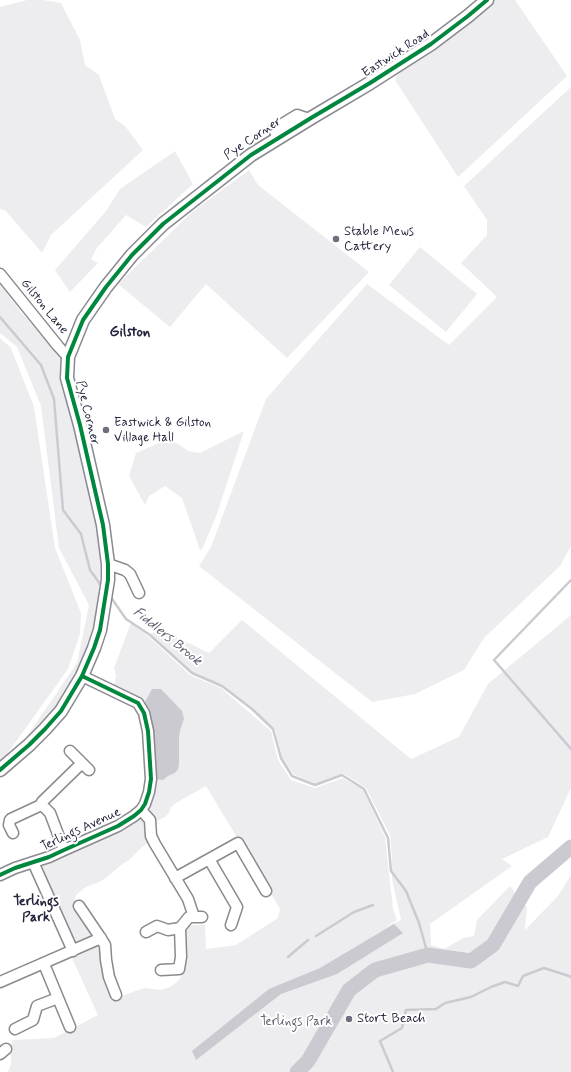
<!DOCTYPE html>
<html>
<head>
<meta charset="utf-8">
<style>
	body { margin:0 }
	canvas { display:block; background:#fff }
</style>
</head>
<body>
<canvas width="571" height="1072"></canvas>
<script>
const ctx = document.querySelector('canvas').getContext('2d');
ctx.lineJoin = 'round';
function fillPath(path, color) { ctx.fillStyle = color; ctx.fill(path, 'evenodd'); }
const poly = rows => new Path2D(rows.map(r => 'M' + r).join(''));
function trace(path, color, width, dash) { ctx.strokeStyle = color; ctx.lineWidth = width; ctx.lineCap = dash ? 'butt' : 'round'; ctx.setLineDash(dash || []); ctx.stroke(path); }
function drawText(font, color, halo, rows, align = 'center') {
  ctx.font = font + ' Mynerve,sans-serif'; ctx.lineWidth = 4; ctx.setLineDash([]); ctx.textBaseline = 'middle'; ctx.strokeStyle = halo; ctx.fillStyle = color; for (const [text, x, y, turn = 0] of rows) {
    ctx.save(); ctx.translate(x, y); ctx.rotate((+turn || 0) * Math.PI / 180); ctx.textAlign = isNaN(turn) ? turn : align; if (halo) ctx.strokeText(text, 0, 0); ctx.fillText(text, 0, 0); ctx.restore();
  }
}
const green = poly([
	[27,0,43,0,61,3,80,40,85,65,99,75,115,119,125,126,143,150,51,235,42,253,5,210,0,209,0,7],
	[486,0,515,0,567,76,458,177,395,80,407,59],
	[571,87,571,546,560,566,484,638,464,670,415,694,372,702,199,566,211,547,266,399,367,284,449,345,497,297,461,263,487,235,487,220,464,186],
	[175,151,193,184,146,227,126,215,97,248,91,259,98,263,70,292,55,270,106,211,120,189],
	[249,170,258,185,369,272,287,358,206,284,170,327,118,284,192,212],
	[420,247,477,294,446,332,389,285],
	[0,284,20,311,57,351,63,366,103,525,99,586,93,638,74,687,21,745,77,663,89,605,59,548,41,406,17,347,0,333],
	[0,338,11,348,34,407,55,548,81,613,80,634,68,669,5,757,0,760],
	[244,431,217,514,202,549,200,550,182,498,165,486,149,496,145,505,129,476,136,453,168,439,178,444,188,451,200,453],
	[571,615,571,788,548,837,502,859,512,866,430,924,431,945,444,949,463,938,474,936,477,920,510,886,527,907,525,930,558,896,571,875,571,1072,8,1072,11,1064,11,1052,12,1040,54,1038,98,1015,71,956,94,946,98,946,101,949,101,959,104,973,119,997,144,988,161,990,170,987,176,983,180,979,182,973,183,968,182,931,190,925,205,925,206,949,236,945,278,918,280,909,206,786,176,803,171,807,169,813,166,816,161,819,155,822,147,809,150,795,140,700,114,685,116,675,114,668,131,623,149,637,190,675,221,688,271,731,278,760,291,780,315,788,343,778,363,790,385,837,393,909,397,920,385,927,401,920,392,879,392,859,390,835,366,788,343,773,316,784,293,774,282,757,275,730,223,685,192,672,150,633,164,631,209,653,242,620,411,759,459,737,488,684],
	[145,702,184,719,180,731,179,739,179,765,175,773,168,776,155,779,156,766,153,741,149,710],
	[137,819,143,819,148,843,142,847,129,860,121,865,107,877,101,881,86,887,77,894,75,897,75,901,77,912,85,923,93,932,93,938,72,945,38,868,54,862,81,847,123,829]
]);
const water = poly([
	[152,689,161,689,182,711,184,719,180,731,179,739,179,765,178,769,175,773,168,776,163,780,155,779,156,766,153,741,149,710,145,702],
	[394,924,403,933,337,974,281,994,196,1060,192,1051,269,989,320,968]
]);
const stream = poly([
	[0,317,41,365,54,399,63,510,81,534,90,570,103,588],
	[571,580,494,660,571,749],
	[110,596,126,619,150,635,192,673,222,686,252,709,273,729,281,758,292,776,315,785,342,775,364,789,388,838,391,871,406,891,419,923,428,955],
	[316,936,354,912,373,905],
	[288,957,308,940],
	[393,1072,380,1041,402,1028,406,1010,436,1009,445,1003,471,997,491,987,505,982,518,986,523,976,544,968,569,976,571,977]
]);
const river = poly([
	[297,1072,308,1061,349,990,375,970,428,955,471,961,493,945,530,882,571,847]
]);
const minor = poly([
	[278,139,274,129,297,115,309,119],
	[0,274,58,346,68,357],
	[108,564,125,570,130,574,139,593],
	[70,751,89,770],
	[43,806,42,802,82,763],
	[141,810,150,820,151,836,155,844,188,899,194,917],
	[13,833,9,825,10,820,11,819,39,806,43,806,50,813,64,850],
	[209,859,237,907,231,925],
	[33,862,73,951],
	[0,875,15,868,49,857,64,850,118,826,134,816,141,810,145,804,149,792,151,779,148,731,144,713,138,703,82,676],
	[175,878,238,843,266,891],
	[79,906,100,937,105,945,106,960,109,977,116,995],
	[180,928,189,917,202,917],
	[146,932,157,926,168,930,180,928,181,957,179,969,161,970],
	[44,964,70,1027],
	[0,982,101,938],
	[15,1029,33,1020,37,1006,58,998],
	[0,1054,6,1049]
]);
const tertiary = poly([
	[0,770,29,745,45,729,61,711,82,676,94,648,100,630,108,580,108,564,103,525,80,425,67,378,68,357,83,320,106,287,132,255,163,224,251,155,311,118,370,83,431,44,468,16,487,0]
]);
const cycleway = poly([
	[0,770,29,745,45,729,61,711,82,676,94,648,100,630,108,580,108,564,103,525,80,425,67,378,68,357,83,320,106,287,132,255,163,224,251,155,311,118,370,83,431,44,468,16,487,0],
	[0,875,15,868,49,857,64,850,118,826,134,816,141,810,145,804,149,792,151,779,148,731,144,713,138,703,82,676]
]);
const markers = [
	[336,239,4,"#6f6f80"],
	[106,430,4,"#6f6f80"],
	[349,1019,4,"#6f6f80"]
];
const streetNames = [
	["Eastwick Road",396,54,-33],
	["Pye Corner",253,139,-34],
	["Gilston Lane",44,307,51],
	["Pye Corner",87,413,76],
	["Terlings Avenue",81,830,-25]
];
const poiNames = [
	["Stable Mews",344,232],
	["Cattery",344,247],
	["Eastwick & Gilston",114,423],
	["Village Hall",114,438],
	["Stort Beach",357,1019]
];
const parkNames = [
	["Terlings Park",296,1022]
];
const waterNames = [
	["Fiddlers Brook",167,637,39]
];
const neighbourhoodNames = [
	["Terlings",36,902],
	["Park",36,918]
];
const quarterNames = [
	["Gilston",130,333]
];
fillPath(green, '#ededef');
fillPath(water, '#cacad0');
trace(stream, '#cacad0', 2.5);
trace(river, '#cacad0', 15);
trace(minor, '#8a8a8f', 13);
trace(tertiary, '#8a8a8f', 15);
trace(minor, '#fff', 10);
trace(tertiary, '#fff', 12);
trace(cycleway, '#00873e', 4);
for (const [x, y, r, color] of markers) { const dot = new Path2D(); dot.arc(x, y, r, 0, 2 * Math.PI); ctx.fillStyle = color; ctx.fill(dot); trace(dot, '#fff', 1.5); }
drawText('13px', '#22223b', '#fff', streetNames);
drawText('13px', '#22223b', '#fff', poiNames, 'left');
drawText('13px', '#5b5b6d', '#fff', parkNames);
drawText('italic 14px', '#5c5c6f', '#fff', waterNames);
drawText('bold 14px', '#22223b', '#fff', neighbourhoodNames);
drawText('bold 15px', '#22223b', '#fff', quarterNames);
</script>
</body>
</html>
